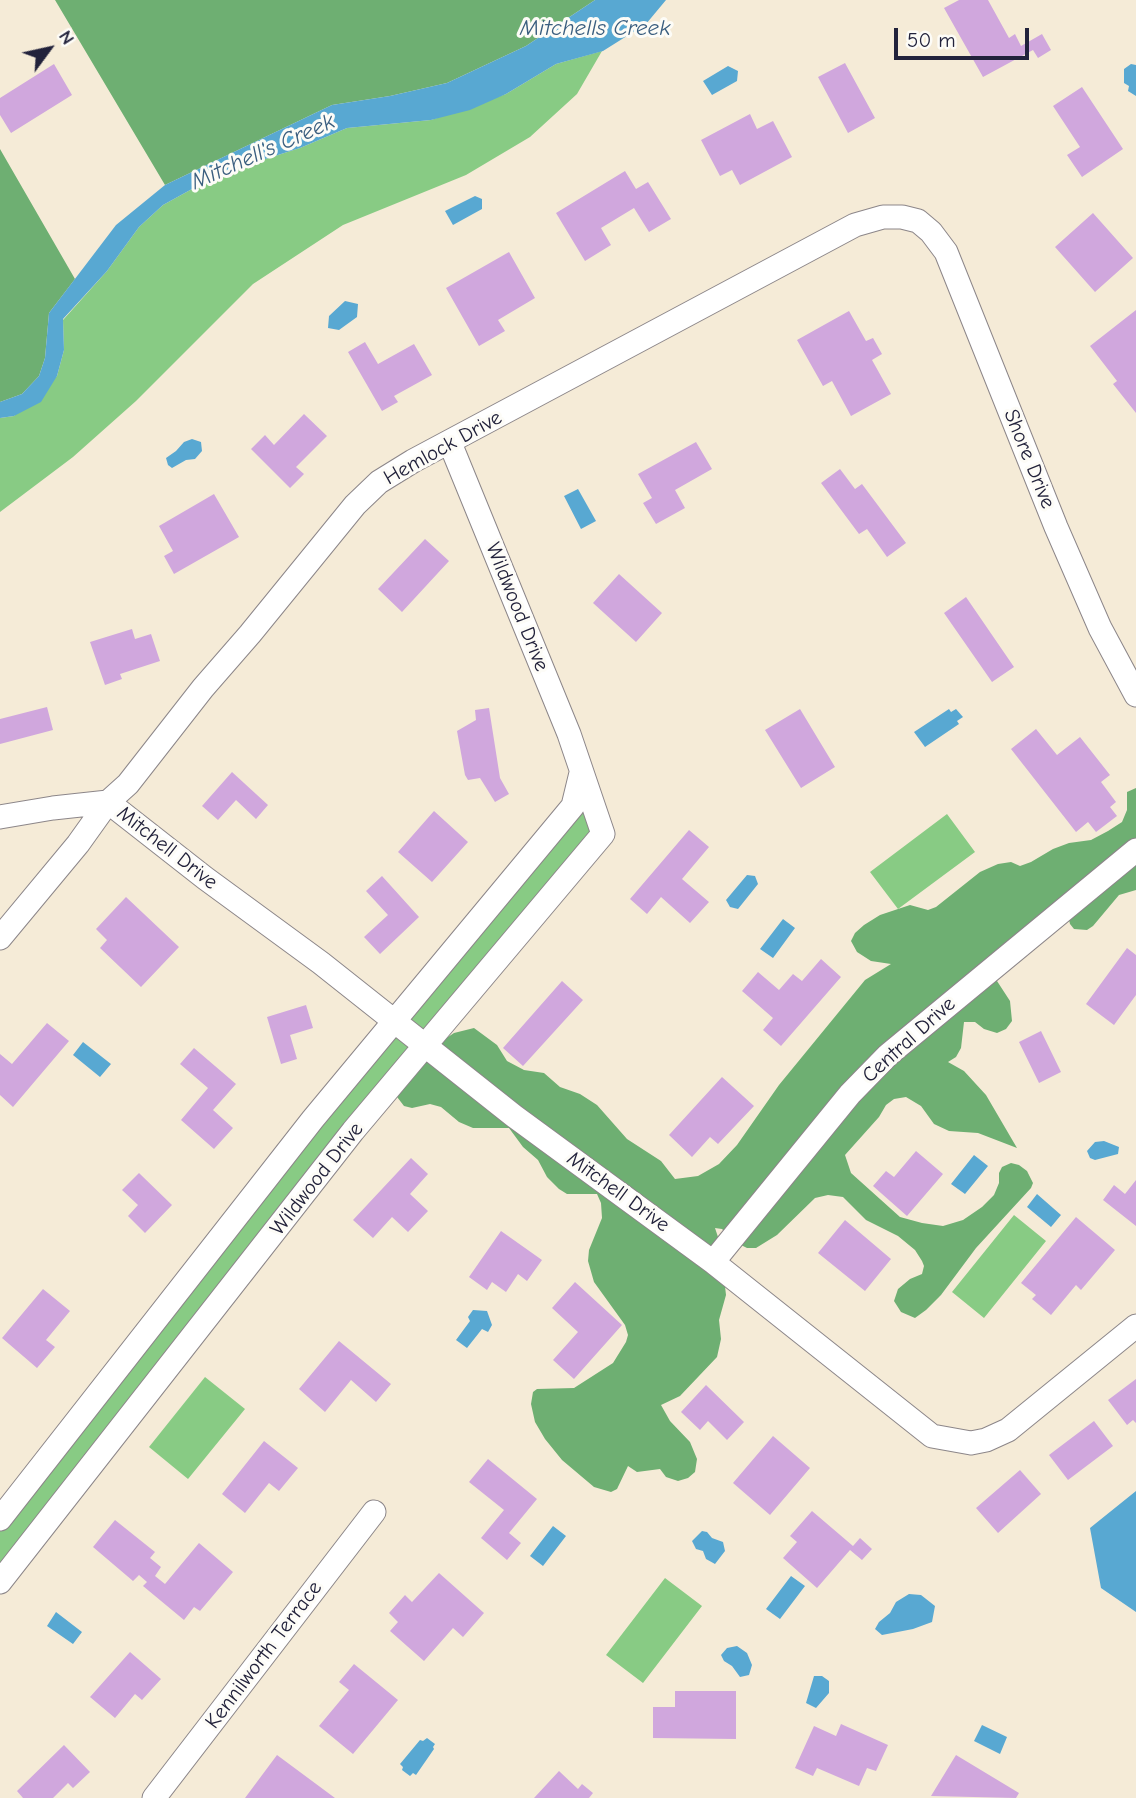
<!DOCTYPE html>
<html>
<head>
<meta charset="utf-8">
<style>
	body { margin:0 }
	#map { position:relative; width:1136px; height:1798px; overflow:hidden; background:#f5ebd7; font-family:"Comic Neue",sans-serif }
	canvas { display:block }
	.north { position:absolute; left:14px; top:14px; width:70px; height:70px; -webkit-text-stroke:5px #fdfcf7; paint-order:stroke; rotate:57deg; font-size:19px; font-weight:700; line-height:28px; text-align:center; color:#22223b }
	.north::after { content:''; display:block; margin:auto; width:24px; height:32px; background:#22223b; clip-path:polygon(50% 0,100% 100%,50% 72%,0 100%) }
	.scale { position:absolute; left:894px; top:28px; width:135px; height:32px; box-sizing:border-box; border:4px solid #22223b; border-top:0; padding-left:9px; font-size:21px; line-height:24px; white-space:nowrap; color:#22223b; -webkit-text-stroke:5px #fdfcf7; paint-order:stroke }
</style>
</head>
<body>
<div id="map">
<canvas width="1136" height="1798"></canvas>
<div class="north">N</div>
<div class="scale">50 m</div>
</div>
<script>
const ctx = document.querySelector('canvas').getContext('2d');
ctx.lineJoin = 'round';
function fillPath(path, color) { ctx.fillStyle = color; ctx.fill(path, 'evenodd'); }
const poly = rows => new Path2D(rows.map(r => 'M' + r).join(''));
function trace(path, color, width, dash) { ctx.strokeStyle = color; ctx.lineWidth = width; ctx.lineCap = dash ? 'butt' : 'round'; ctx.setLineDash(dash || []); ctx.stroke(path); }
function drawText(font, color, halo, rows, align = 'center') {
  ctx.font = font + ' "Comic Neue",sans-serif'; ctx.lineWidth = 6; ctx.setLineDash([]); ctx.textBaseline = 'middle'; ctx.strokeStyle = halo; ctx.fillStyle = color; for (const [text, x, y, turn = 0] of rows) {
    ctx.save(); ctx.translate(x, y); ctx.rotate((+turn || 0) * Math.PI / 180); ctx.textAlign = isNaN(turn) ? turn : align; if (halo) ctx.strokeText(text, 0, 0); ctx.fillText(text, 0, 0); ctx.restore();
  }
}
const green = poly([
	[602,51,577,94,530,137,466,175,343,225,253,284,136,401,73,457,0,512,0,418,14,416,57,376,64,350,63,320,107,271,139,227,163,205,221,173,300,148,347,128,431,120,506,94,556,64],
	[581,773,603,834,0,1582,0,1519,573,806],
	[947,814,975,852,898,909,870,872],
	[1014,1215,1046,1241,984,1318,952,1292],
	[205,1377,245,1409,188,1479,149,1447],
	[665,1578,702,1606,643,1683,606,1655]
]);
const forest = poly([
	[55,0,595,0,526,46,447,83,390,96,332,105,165,185],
	[0,149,75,279,49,313,45,358,39,376,22,394,0,402],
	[1136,788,1136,890,1119,895,1093,926,1087,930,1074,929,1070,924,1069,920,1078,913,1063,913,992,964,997,981,1010,1001,1012,1021,1006,1029,997,1033,984,1029,975,1022,964,1022,961,1048,956,1057,948,1062,964,1071,986,1095,1017,1148,978,1133,949,1131,934,1124,921,1106,906,1097,894,1099,886,1105,879,1117,845,1155,851,1173,900,1217,922,1223,943,1226,963,1220,982,1207,994,1195,999,1183,999,1173,1002,1167,1011,1163,1019,1165,1027,1171,1033,1183,1031,1188,976,1248,941,1295,926,1310,915,1318,901,1312,894,1301,898,1289,910,1279,922,1274,924,1266,922,1261,915,1250,898,1236,866,1220,843,1197,828,1195,815,1198,777,1235,756,1248,747,1248,735,1242,722,1229,715,1228,720,1243,726,1295,719,1320,721,1339,717,1357,680,1396,661,1405,670,1421,690,1442,697,1459,695,1472,688,1478,678,1481,666,1477,660,1469,637,1472,628,1466,617,1489,611,1492,594,1487,562,1460,545,1439,535,1422,531,1404,533,1392,537,1389,574,1388,613,1363,626,1342,628,1335,625,1325,594,1282,588,1261,589,1250,602,1218,601,1203,597,1194,567,1194,559,1189,547,1177,538,1160,523,1147,509,1128,473,1128,459,1122,441,1107,430,1104,412,1108,404,1106,394,1093,436,1045,454,1033,474,1028,497,1045,507,1061,524,1070,544,1073,560,1087,580,1094,597,1105,627,1139,661,1161,675,1179,698,1176,719,1164,737,1145,779,1085,865,980,891,964,871,961,857,952,851,941,855,933,864,925,880,915,910,905,928,910,936,907,980,872,998,864,1011,862,1020,866,1031,862,1053,849,1069,843,1091,840,1108,831,1122,822,1127,810,1127,792]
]);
const water = poly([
	[595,0,666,0,646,24,603,51,556,64,506,94,470,110,431,120,347,128,300,148,221,173,163,205,139,227,107,271,63,319,64,350,57,376,41,402,14,416,0,418,0,402,22,394,39,376,45,358,49,313,116,225,165,185,332,105,390,96,447,83,526,46],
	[1131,64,1136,65,1136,96,1128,91,1129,86,1124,83,1124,69],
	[728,66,738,71,737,81,712,95,703,81],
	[475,196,482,199,482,209,453,225,445,211],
	[345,301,358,304,357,317,339,330,328,328,329,316],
	[192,439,201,442,202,451,195,459,186,460,172,468,168,465,166,458,176,451,184,442],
	[578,489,596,521,581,529,564,496],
	[949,709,951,712,956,709,963,717,957,721,959,724,925,747,914,732],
	[747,875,755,876,758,884,738,909,730,907,726,900],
	[783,919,795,928,773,958,760,949],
	[83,1042,111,1064,100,1077,73,1055],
	[1104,1141,1119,1147,1118,1154,1095,1160,1090,1158,1087,1151,1095,1142],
	[974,1155,988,1166,965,1194,951,1184],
	[1037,1194,1061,1215,1051,1227,1027,1207],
	[473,1310,487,1311,492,1325,488,1332,482,1329,467,1348,456,1340,470,1321,468,1317],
	[1136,1491,1136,1612,1101,1588,1090,1528],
	[553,1526,566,1536,543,1566,530,1556],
	[702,1531,707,1532,712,1538,723,1542,725,1551,715,1564,706,1559,703,1551,696,1549,692,1541],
	[791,1576,805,1586,780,1619,766,1609],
	[909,1594,921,1595,935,1606,932,1622,913,1629,882,1635,875,1629,879,1622,890,1613,896,1602],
	[56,1612,82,1632,73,1644,47,1626],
	[737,1646,747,1653,752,1665,749,1675,740,1677,732,1666,724,1661,721,1655,727,1648],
	[814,1676,822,1676,829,1681,829,1693,816,1708,806,1703],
	[982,1725,1007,1737,1000,1754,974,1741],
	[427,1738,435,1744,433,1747,434,1749,416,1775,413,1773,410,1776,402,1770,403,1767,400,1764,420,1740,423,1741]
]);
const building = poly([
	[959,0,988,0,1009,38,1015,34,1021,46,1042,34,1051,50,1038,58,1033,50,983,77,944,8],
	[845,63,875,118,848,133,818,77],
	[54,64,72,95,11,133,0,115,0,98],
	[1082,87,1123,149,1082,177,1067,155,1080,147,1053,106],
	[750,114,757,129,773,121,792,157,740,185,732,170,720,176,701,140],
	[625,171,636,189,648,182,671,219,649,232,634,208,601,228,611,245,585,261,556,213],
	[1093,213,1133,258,1095,292,1055,247],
	[509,252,535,298,498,320,505,331,479,346,446,288],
	[1136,310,1136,413,1113,384,1117,381,1090,346],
	[849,311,866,341,873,338,882,354,872,360,891,394,851,416,832,381,823,386,797,340],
	[365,342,378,364,414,344,432,375,394,396,398,402,382,411,348,352],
	[304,414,327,436,296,467,304,474,290,488,251,449,265,435,274,445],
	[696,442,712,469,675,490,685,508,656,524,643,503,652,498,638,474],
	[840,469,855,489,862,484,906,543,887,557,867,529,859,534,821,483],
	[214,494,239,537,174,574,164,556,173,551,159,526],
	[425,539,449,561,402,612,378,589],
	[619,574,662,613,636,642,593,603],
	[966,597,1014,667,992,682,944,613],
	[132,629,135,639,151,634,160,661,120,674,122,679,105,685,90,642],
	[47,707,53,730,0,744,0,719],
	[489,708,500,778,509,794,495,802,480,778,468,780,465,775,457,731,476,720,475,710],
	[800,709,835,767,801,788,765,730],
	[1036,729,1057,755,1080,737,1110,775,1101,782,1116,802,1110,807,1117,816,1096,832,1088,822,1076,832,1011,749],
	[232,772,268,805,256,819,236,800,218,820,202,806],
	[434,811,468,842,432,882,398,852],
	[689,830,709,847,682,879,709,902,690,923,661,897,647,914,630,899],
	[382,876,419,917,380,954,364,937,388,915,366,891],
	[126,897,179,947,141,987,100,948,107,940,96,929],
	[1127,948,1136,955,1136,995,1114,1025,1086,1004],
	[821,959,841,977,781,1046,763,1030,773,1018,742,991,758,972,779,990,793,974,802,981],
	[562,981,583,1000,523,1066,503,1048],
	[306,1005,313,1028,290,1035,297,1059,281,1064,267,1017],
	[47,1023,69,1041,13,1107,0,1095,0,1054,12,1064],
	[1041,1031,1061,1072,1039,1083,1019,1042],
	[194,1048,236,1084,213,1110,233,1128,214,1149,181,1120,208,1088,180,1064],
	[722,1077,754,1106,718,1144,710,1137,692,1157,669,1135],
	[916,1151,943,1174,907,1216,873,1186,886,1171,894,1177],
	[411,1158,428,1174,410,1194,428,1211,408,1232,392,1217,373,1238,353,1220],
	[139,1173,172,1205,145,1233,128,1216,138,1205,122,1190],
	[1136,1180,1136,1226,1103,1200,1114,1185,1125,1194],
	[1076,1217,1115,1250,1081,1290,1076,1285,1051,1315,1032,1299,1036,1295,1021,1283],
	[845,1220,891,1259,865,1291,818,1253],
	[501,1231,542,1260,527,1281,518,1274,506,1292,492,1282,487,1290,469,1277],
	[575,1282,622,1325,574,1379,553,1360,578,1332,552,1308],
	[43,1289,70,1311,46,1340,55,1347,37,1368,2,1338],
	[339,1341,391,1384,376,1402,351,1380,325,1412,299,1389],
	[1136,1379,1136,1423,1133,1420,1127,1425,1108,1400],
	[706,1385,744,1422,727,1440,708,1421,700,1430,681,1412],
	[1094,1421,1113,1446,1068,1480,1049,1455],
	[773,1436,810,1468,770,1515,733,1483],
	[264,1441,298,1468,279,1491,269,1483,245,1513,222,1494],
	[488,1459,537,1499,509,1533,521,1543,507,1560,481,1538,504,1510,469,1482],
	[1020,1470,1041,1494,998,1533,976,1508],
	[812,1511,853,1546,860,1538,872,1549,862,1560,850,1550,817,1588,783,1558,797,1542,790,1536],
	[115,1520,155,1552,150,1558,161,1567,155,1576,165,1584,199,1543,233,1572,200,1611,194,1607,184,1620,143,1586,147,1582,139,1575,133,1581,93,1547],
	[439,1573,484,1613,463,1637,453,1628,424,1661,390,1631,398,1622,389,1613,405,1595,412,1602],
	[130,1652,161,1679,142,1700,135,1694,115,1718,90,1697],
	[354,1664,398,1700,353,1754,319,1726,349,1690,339,1682],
	[675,1691,736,1691,736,1739,653,1738,653,1707,675,1707],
	[841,1724,888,1745,876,1771,867,1768,859,1786,817,1768,813,1776,795,1768,814,1726,836,1736],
	[64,1745,90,1772,73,1788,68,1783,53,1798,23,1798,17,1791],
	[277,1755,335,1798,245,1798],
	[956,1755,1019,1793,1016,1798,931,1796],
	[559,1771,578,1789,582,1784,593,1793,589,1798,534,1798]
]);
const minor = poly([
	[0,817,53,808,108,802,205,878,321,963,514,1116,713,1262,932,1436,971,1443,986,1440,1008,1430,1136,1326],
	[0,938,78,844,108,802,128,784,203,688,250,634,355,505,379,482,413,461,855,225,883,217,902,217,918,221,931,232,946,252,1056,527,1100,628,1136,695],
	[713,1262,850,1094,888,1055,1136,850],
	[0,1519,313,1119,573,806,581,773],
	[0,1582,353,1131,603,834,569,734,450,443],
	[154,1798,374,1512]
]);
const streetNames = [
	["Hemlock Drive",443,448,-29],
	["Shore Drive",1029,459,68],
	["Wildwood Drive",517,607,68],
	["Mitchell Drive",167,848,38],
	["Central Drive",909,1040,-42],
	["Wildwood Drive",317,1179,-52],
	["Mitchell Drive",618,1192,36],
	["Kennilworth Terrace",264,1655,-53]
];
const waterNames = [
	["Mitchells Creek",595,28],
	["Mitchell's Creek",263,152,-24]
];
fillPath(green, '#88cb84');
fillPath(forest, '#6eaf72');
fillPath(water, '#58a8d2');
fillPath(building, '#d0a7dd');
trace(minor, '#8c8689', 25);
trace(minor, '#fff', 23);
drawText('21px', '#22223b', '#fdfcf7', streetNames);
drawText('italic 23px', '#3a5e7f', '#fdfcf7', waterNames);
</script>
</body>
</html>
